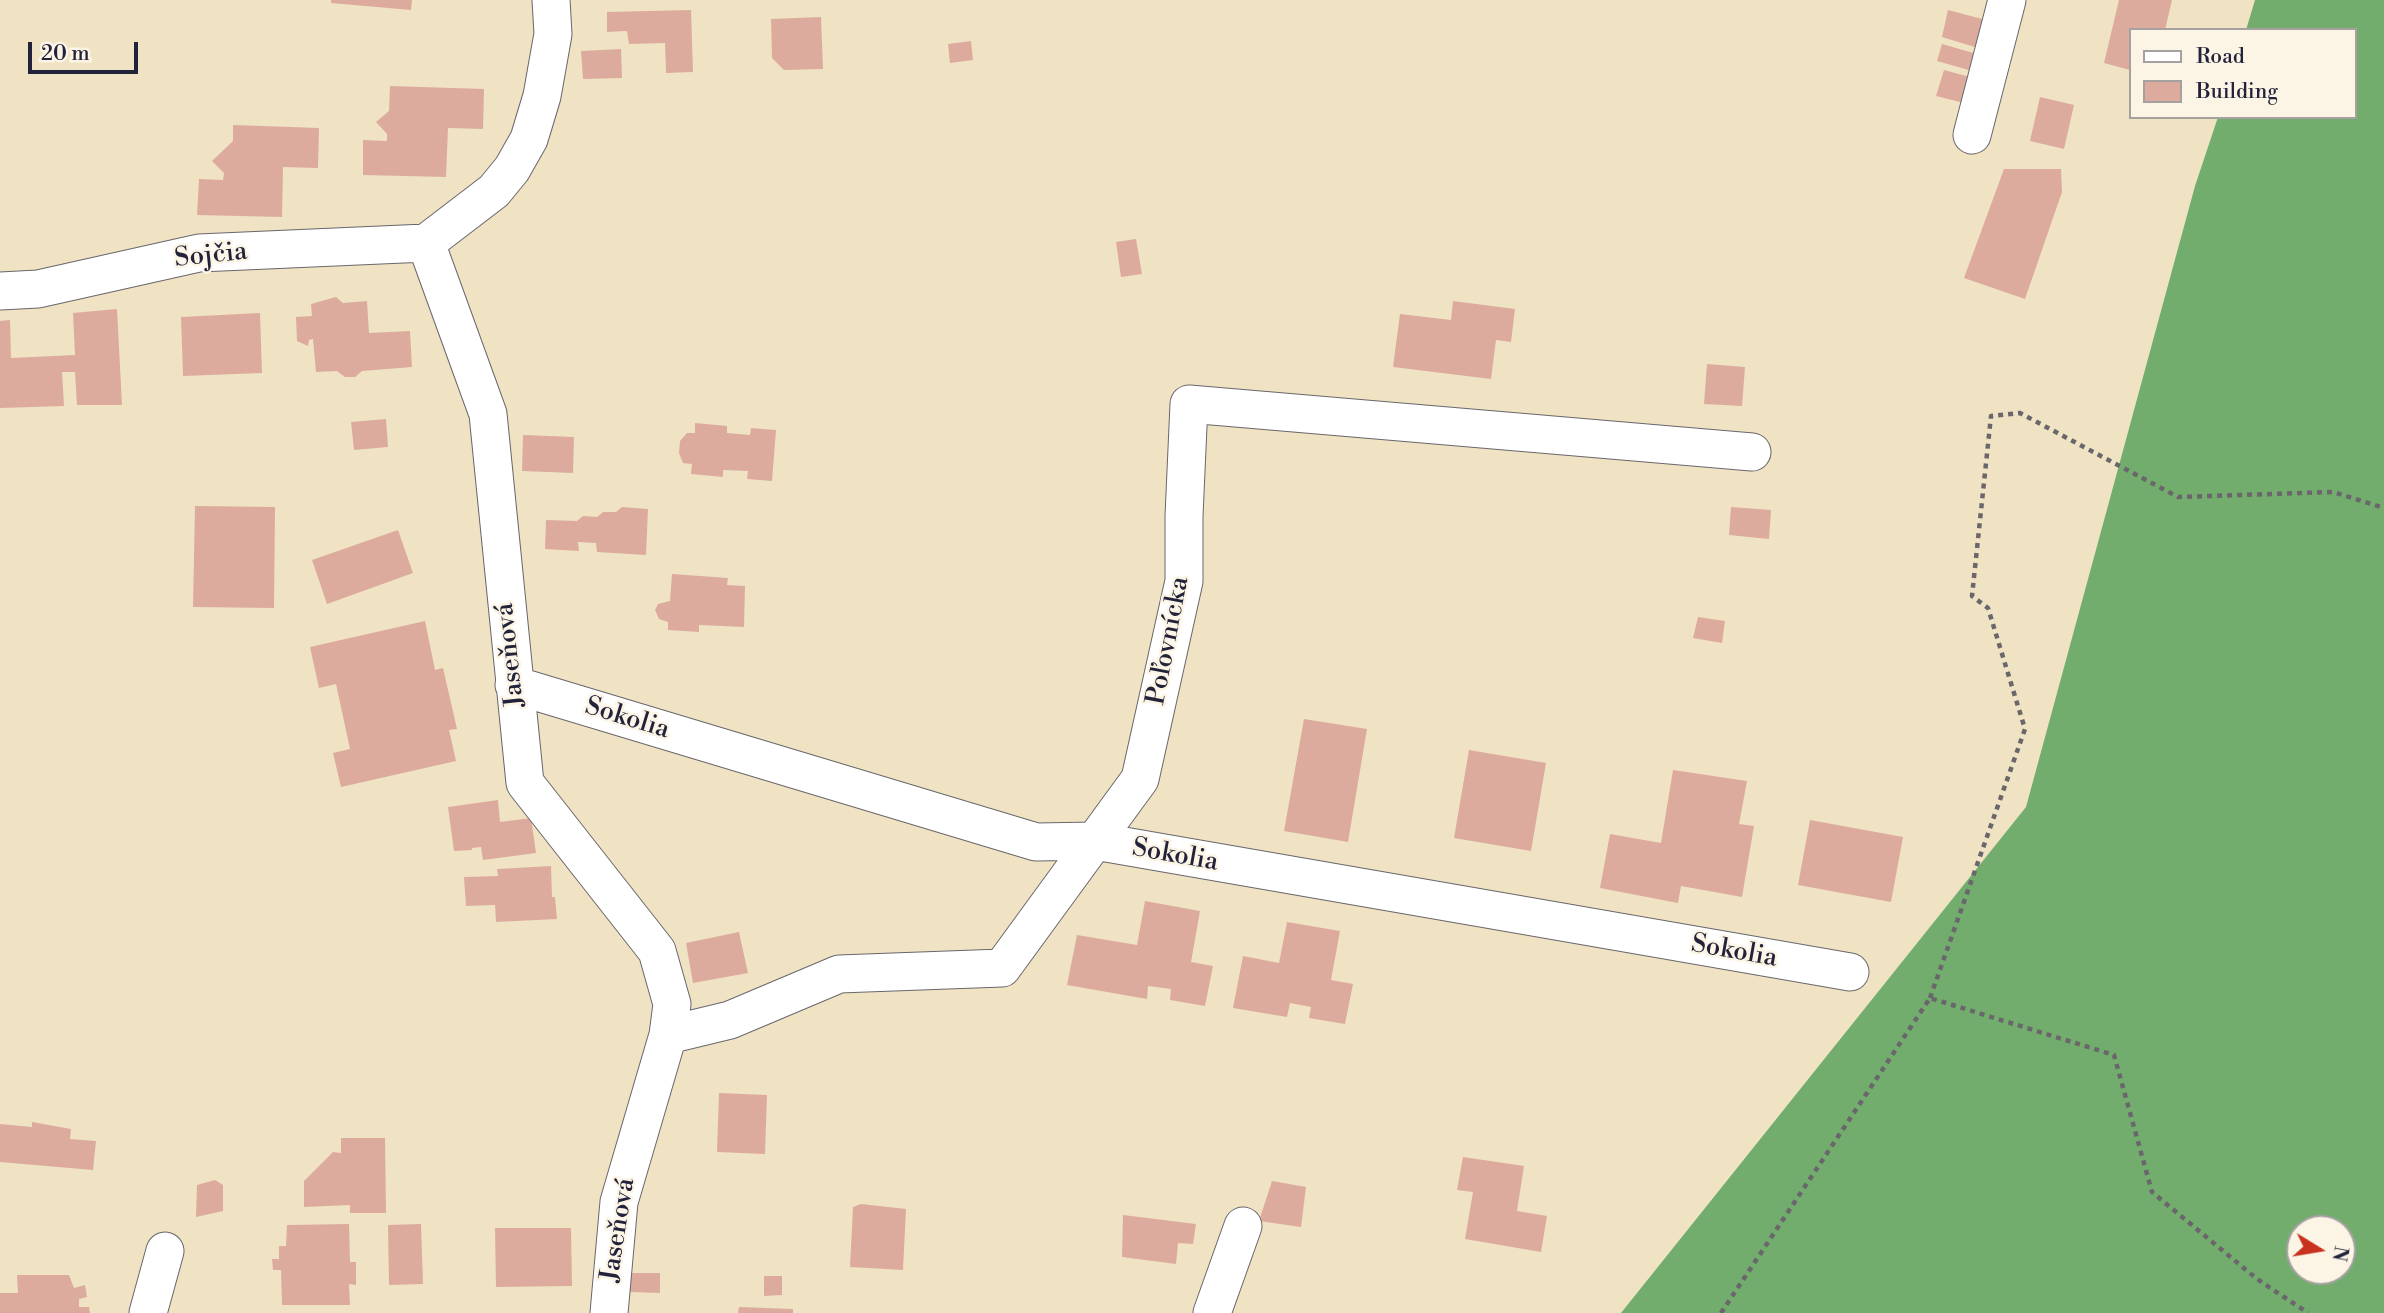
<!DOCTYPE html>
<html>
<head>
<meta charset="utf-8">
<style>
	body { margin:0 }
	#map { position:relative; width:2384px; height:1313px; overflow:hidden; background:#efe3c4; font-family:"Libre Bodoni",serif }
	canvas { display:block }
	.legend { position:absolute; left:2129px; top:28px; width:228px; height:91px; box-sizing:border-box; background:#fcf5e5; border:2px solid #a5a1a1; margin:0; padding:9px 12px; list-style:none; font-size:21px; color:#22223b }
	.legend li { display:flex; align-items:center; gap:14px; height:35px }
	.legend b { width:35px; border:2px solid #a5a1a1 }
	.north { position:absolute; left:2286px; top:1215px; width:70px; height:70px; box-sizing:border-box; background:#fcf5e5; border:2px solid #a5a1a1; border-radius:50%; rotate:101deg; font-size:19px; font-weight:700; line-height:28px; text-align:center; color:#22223b }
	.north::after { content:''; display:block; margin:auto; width:24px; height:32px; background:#c8321e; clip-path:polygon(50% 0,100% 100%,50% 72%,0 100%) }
	.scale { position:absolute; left:28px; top:42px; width:110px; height:32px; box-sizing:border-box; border:4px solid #22223b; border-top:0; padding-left:9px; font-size:21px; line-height:24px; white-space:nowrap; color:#22223b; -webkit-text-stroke:5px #fcf5e5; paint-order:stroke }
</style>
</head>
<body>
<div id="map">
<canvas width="2384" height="1313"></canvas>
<ul class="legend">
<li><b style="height:9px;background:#fff"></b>Road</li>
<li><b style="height:19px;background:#ddab9d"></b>Building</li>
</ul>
<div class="north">N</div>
<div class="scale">20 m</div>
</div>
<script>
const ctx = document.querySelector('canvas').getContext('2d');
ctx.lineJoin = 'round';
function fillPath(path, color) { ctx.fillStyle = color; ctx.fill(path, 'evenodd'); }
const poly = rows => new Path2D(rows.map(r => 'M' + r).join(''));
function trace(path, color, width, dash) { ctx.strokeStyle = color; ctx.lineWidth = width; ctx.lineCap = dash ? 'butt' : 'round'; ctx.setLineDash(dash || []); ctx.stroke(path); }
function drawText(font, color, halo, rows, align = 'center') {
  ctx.font = font + ' "Libre Bodoni",serif'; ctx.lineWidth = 5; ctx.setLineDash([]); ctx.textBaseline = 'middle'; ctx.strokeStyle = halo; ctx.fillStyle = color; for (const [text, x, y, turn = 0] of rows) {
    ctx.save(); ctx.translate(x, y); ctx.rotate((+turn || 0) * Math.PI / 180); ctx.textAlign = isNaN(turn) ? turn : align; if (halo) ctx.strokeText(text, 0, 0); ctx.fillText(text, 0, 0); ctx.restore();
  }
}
const forest = poly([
	[2255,0,2384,0,2384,1313,1621,1313,2026,807,2195,186,2218,117,2354,117,2354,30,2246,30],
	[2300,1229,2342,1229,2342,1271,2300,1271]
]);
const building = poly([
	[331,0,412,0,411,10,331,3],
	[2119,0,2172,0,2165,30,2130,30,2130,70,2104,63],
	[691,10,693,72,666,73,665,43,629,44,627,31,607,32,607,12],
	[1948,10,1986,20,1978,48,1942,37],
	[821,17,823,69,784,70,772,58,771,19],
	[971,41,973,60,950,63,948,44],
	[1942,44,1977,54,1972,71,1937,61],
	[621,49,622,78,583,79,581,51],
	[1944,70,1970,77,1964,103,1936,96],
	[390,86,484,89,483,129,448,128,446,177,363,175,363,140,387,141,387,134,376,122,389,111],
	[2040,97,2074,105,2064,149,2030,141],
	[233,125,319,128,318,168,283,167,282,217,197,215,199,179,223,180,224,173,212,161,233,141],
	[2004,169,2061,169,2062,192,2025,299,1964,278],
	[1136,239,1142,274,1121,277,1116,242],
	[336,297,343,303,367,301,369,333,410,331,412,367,362,371,355,377,345,377,337,371,316,372,313,339,309,340,308,346,297,341,296,317,312,316,311,304],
	[1453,301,1515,309,1511,342,1496,340,1491,379,1393,367,1400,314,1451,320],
	[117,309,122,405,77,405,75,372,62,372,64,406,0,408,0,321,10,320,11,358,75,355,73,313],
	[260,313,262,373,183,376,181,317],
	[1707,364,1745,367,1742,406,1704,404],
	[386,419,388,447,354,450,351,422],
	[695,423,727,426,727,433,750,435,751,428,776,430,772,481,747,479,748,471,723,470,723,477,691,474,692,464,683,463,679,453,680,441,687,433,695,433],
	[523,435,574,437,573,473,522,471],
	[195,506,275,507,274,608,193,607],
	[622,507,648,509,646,555,597,552,596,543,578,542,579,551,545,549,546,520,577,521,583,516,597,517,603,512,616,512],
	[1731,507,1771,510,1769,539,1729,535],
	[398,530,413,573,327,604,312,560],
	[672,574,728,578,727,585,745,586,744,627,699,625,699,632,668,630,668,622,659,619,655,610,658,604,670,601],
	[1698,617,1725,621,1722,643,1693,638],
	[425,621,435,670,443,668,457,729,449,730,456,761,341,787,333,753,350,749,336,684,319,688,310,647],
	[1304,719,1367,729,1348,842,1284,831],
	[1469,750,1546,763,1531,851,1454,838],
	[1673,770,1747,781,1739,824,1754,826,1742,897,1681,886,1678,903,1600,888,1610,834,1661,843],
	[498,800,500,822,531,818,536,853,483,860,481,847,472,848,472,850,454,851,448,807],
	[1810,820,1903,837,1891,902,1798,885],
	[551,866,552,897,555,897,557,919,496,922,495,905,466,906,464,877,498,876,497,869],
	[1145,901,1200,911,1191,962,1213,966,1205,1006,1170,1000,1171,989,1148,986,1147,999,1067,985,1077,935,1137,945],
	[1287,922,1340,931,1331,980,1353,984,1345,1024,1309,1018,1311,1007,1290,1003,1287,1017,1233,1008,1243,956,1279,963],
	[739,932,748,973,693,983,686,943],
	[719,1093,767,1095,765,1154,717,1152],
	[32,1122,71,1129,70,1139,96,1141,93,1170,0,1162,0,1124,32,1127],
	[341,1138,385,1138,386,1213,350,1213,350,1205,304,1207,304,1181,333,1152,341,1153],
	[1463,1157,1524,1166,1517,1211,1547,1216,1541,1252,1465,1239,1473,1192,1457,1190],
	[215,1180,223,1185,223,1211,196,1217,197,1185],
	[1272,1181,1306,1187,1301,1227,1259,1221],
	[861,1204,906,1209,903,1270,850,1267,853,1207],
	[1123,1215,1196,1224,1193,1244,1178,1243,1176,1264,1122,1257],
	[349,1224,350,1262,356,1262,356,1285,349,1284,350,1305,282,1305,281,1270,273,1270,272,1259,279,1259,279,1246,286,1246,287,1225],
	[421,1224,423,1284,389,1285,388,1225],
	[495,1228,571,1228,572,1286,496,1287],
	[631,1273,660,1273,660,1293,630,1292],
	[17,1275,69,1275,74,1288,85,1285,87,1297,79,1299,79,1307,89,1307,90,1313,0,1313,0,1293,18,1293],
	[764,1276,782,1276,782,1295,764,1296],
	[739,1307,793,1309,793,1313,738,1313]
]);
const path = poly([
	[1930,998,2025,729,1988,608,1972,596,1991,416,2020,413,2178,497,2333,492,2384,508],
	[1721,1313,1930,998,2114,1055,2152,1192,2257,1279,2308,1313]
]);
const street = poly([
	[551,0,553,34,542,96,529,139,512,169,494,191,426,243,488,414,525,783,657,951,672,1004,668,1035,619,1202,609,1313],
	[1972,135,2007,0],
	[0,291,38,289,199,253,426,243],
	[514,685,1036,842,1095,841,1850,972],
	[668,1035,730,1020,839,974,1002,968,1140,779,1184,581,1184,516,1189,404,1752,452],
	[148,1313,165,1251],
	[1212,1313,1243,1226]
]);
const streetNames = [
	["Sojčia",211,256,-6],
	["Poľovnícka",1169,641,-79],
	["Jaseňová",511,655,-96],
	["Sokolia",627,719,17],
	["Sokolia",1175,856,10],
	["Sokolia",1734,952,10],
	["Jaseňová",619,1230,-81]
];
fillPath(forest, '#72ad6e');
fillPath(building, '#ddab9d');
trace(street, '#6a666b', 39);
trace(path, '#6a666b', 4.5, [5, 5]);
trace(street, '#fff', 37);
drawText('26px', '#22223b', '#fcf5e5', streetNames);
</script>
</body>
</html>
